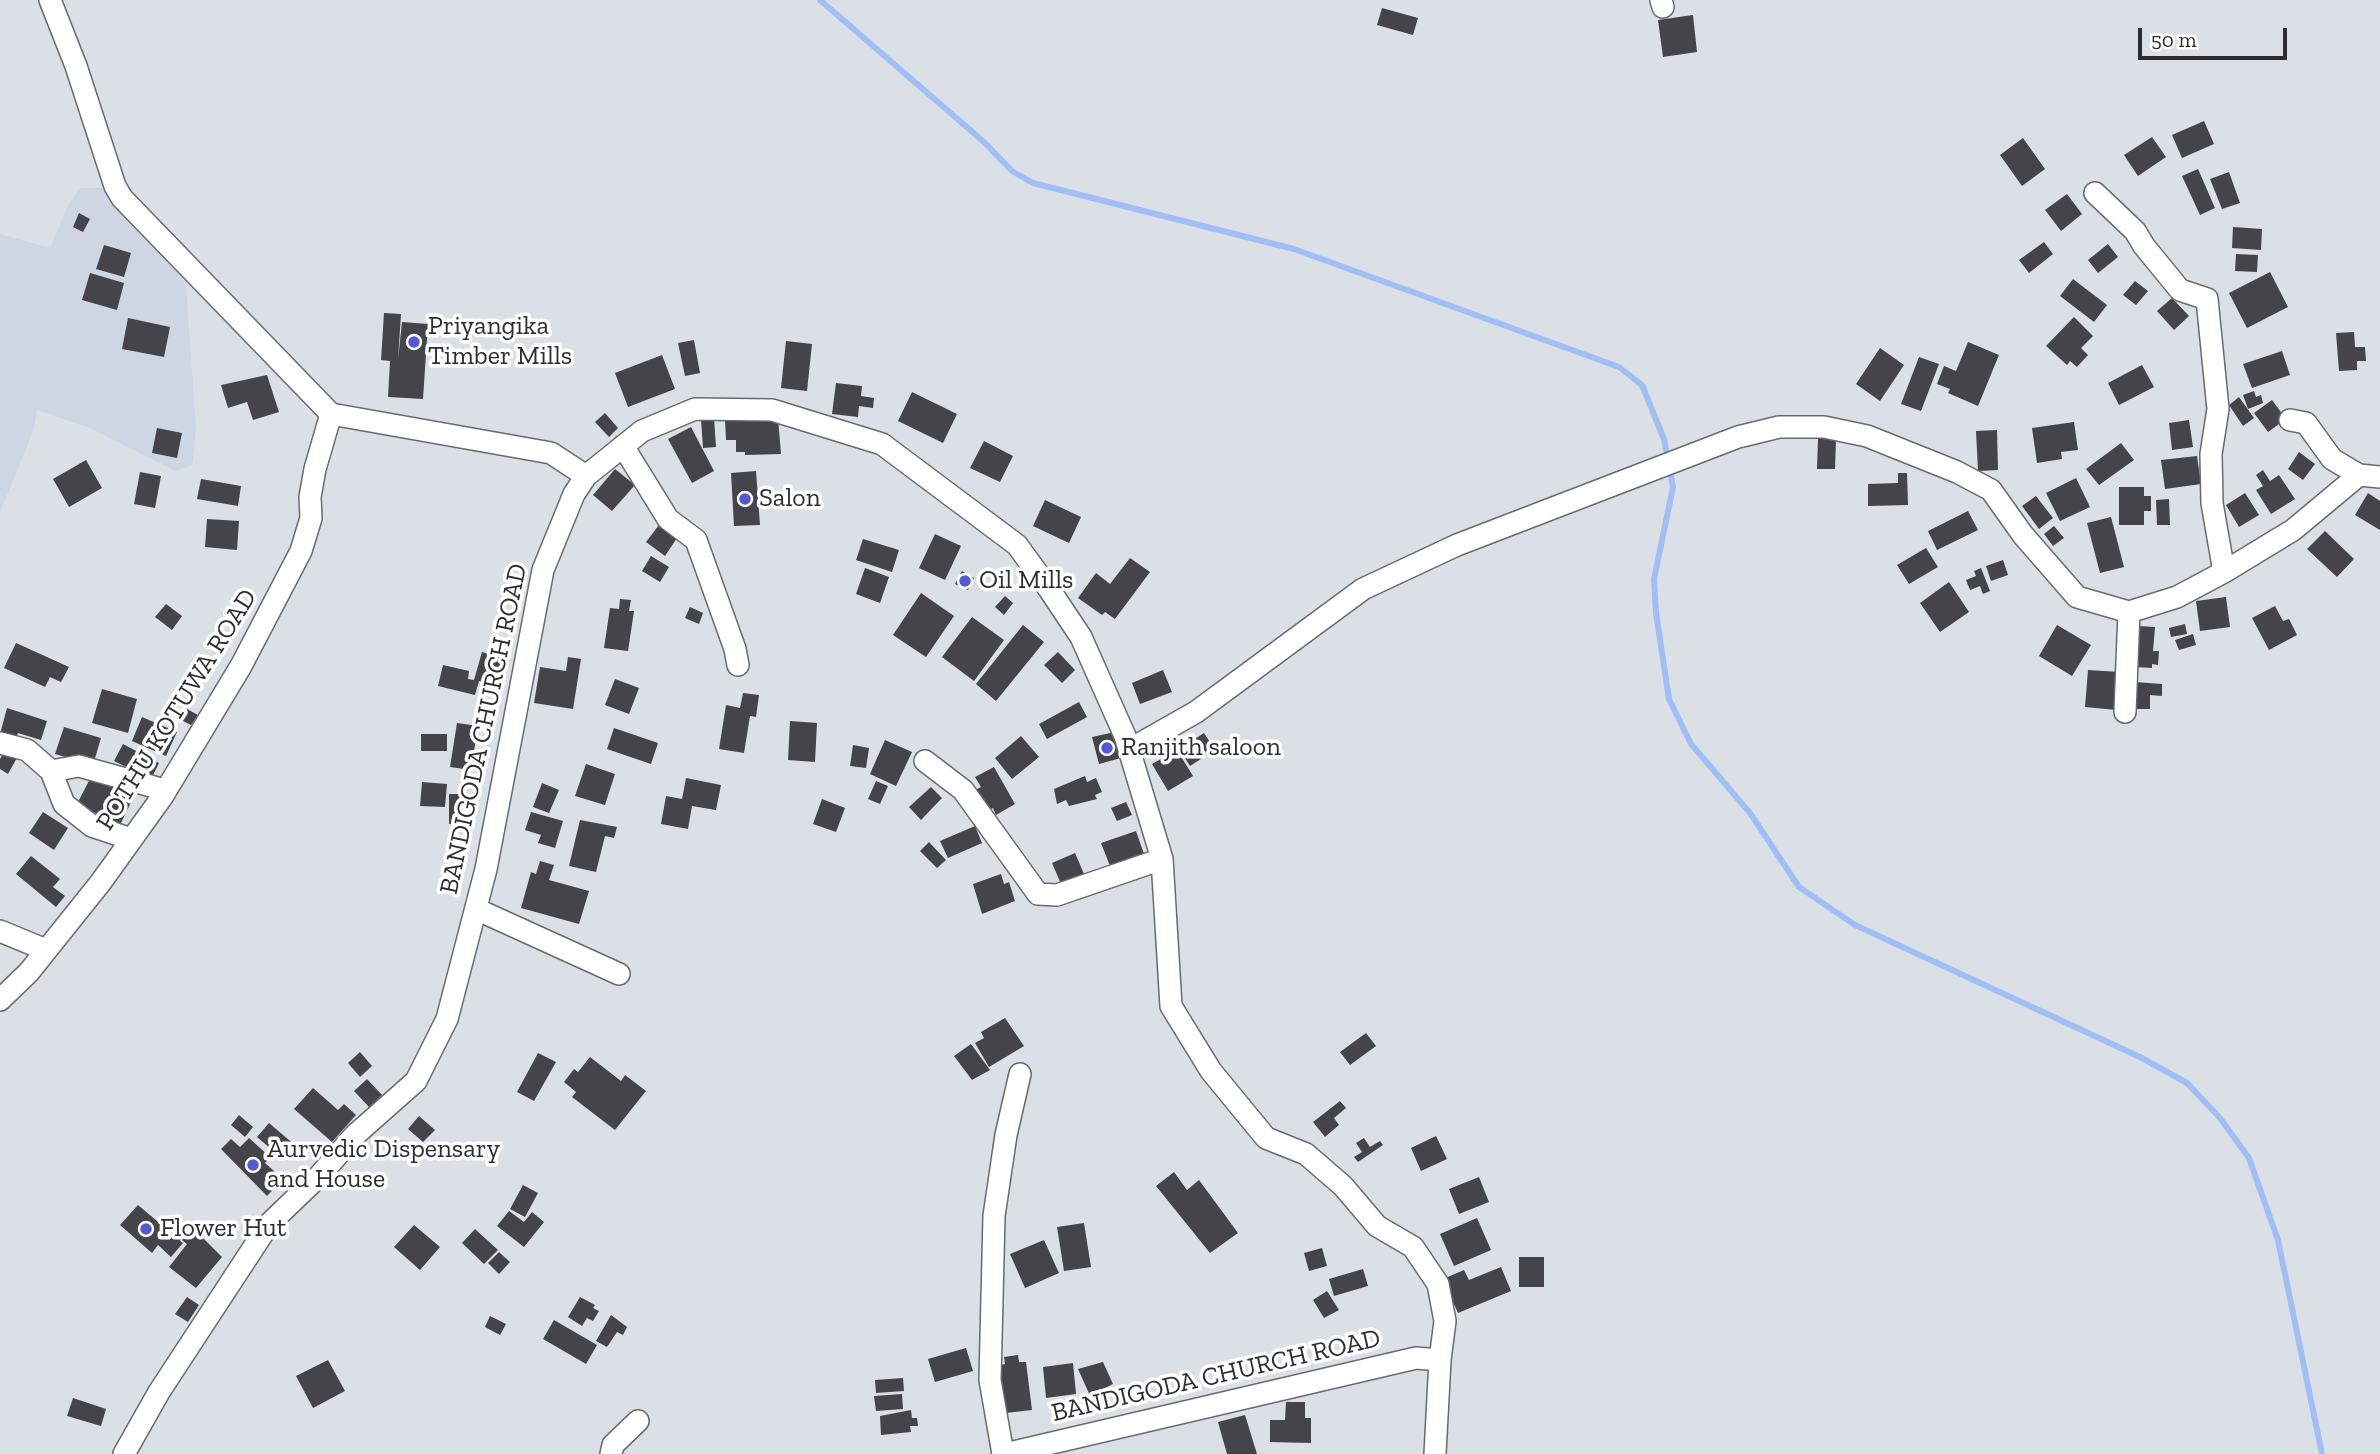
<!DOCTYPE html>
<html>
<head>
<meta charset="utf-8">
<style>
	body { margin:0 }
	#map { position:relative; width:2380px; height:1454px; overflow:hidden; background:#dbdfe6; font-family:"Zilla Slab",serif }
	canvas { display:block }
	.scale { position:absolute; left:2138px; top:28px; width:149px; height:32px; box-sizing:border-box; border:4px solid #2b2d30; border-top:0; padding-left:9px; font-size:21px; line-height:24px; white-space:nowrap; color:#2b2d30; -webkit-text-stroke:5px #fff; paint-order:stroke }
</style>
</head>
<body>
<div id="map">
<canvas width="2380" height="1454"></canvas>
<div class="scale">50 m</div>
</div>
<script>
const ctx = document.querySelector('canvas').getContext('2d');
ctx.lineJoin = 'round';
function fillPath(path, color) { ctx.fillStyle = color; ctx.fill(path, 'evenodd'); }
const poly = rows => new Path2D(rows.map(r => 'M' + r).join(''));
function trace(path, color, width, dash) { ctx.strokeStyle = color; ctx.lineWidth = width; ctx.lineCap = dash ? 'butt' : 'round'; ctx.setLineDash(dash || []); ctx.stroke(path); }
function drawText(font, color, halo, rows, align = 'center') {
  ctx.font = font + ' "Zilla Slab",serif'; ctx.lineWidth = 7; ctx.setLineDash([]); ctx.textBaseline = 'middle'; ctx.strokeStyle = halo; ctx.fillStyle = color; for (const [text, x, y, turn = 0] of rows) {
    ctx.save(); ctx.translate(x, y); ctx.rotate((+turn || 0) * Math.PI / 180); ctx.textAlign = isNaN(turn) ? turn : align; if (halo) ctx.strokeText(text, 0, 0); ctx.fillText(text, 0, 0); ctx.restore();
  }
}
const built = poly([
	[81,188,104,188,157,245,186,284,196,429,192,465,175,471,90,428,37,410,33,432,0,512,0,234,50,248,69,203]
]);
const stream = poly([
	[820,0,984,142,1012,171,1033,183,1294,249,1619,367,1642,385,1664,439,1673,487,1654,579,1656,613,1669,699,1691,744,1750,813,1799,887,1855,925,2140,1057,2187,1083,2220,1118,2249,1158,2278,1240,2322,1454]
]);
const building = poly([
	[1382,8,1418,18,1413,35,1377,25],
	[1693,15,1697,52,1663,57,1658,20],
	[2204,121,2214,144,2182,158,2172,135],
	[2152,137,2166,157,2138,176,2124,155],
	[2023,138,2045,169,2022,186,2000,155],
	[2198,169,2215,208,2200,215,2182,176],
	[2229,172,2240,203,2222,209,2210,179],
	[2067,194,2082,214,2061,231,2045,210],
	[79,213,90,219,83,232,73,227],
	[2233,227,2262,229,2261,250,2232,248],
	[2044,242,2053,254,2029,273,2019,260],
	[2108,244,2118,257,2098,273,2088,260],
	[104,245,131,253,124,277,96,269],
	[2236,254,2258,255,2257,272,2235,271],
	[2270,272,2288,307,2247,328,2229,293],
	[90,273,124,283,117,310,82,300],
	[2073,279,2107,305,2094,322,2060,296],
	[2135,281,2148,291,2136,305,2123,295],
	[2172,298,2189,316,2174,330,2157,311],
	[384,313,401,314,398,360,402,322,428,324,423,399,388,397,390,361,381,360],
	[2074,317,2093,336,2081,348,2088,355,2077,367,2070,361,2067,365,2046,346],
	[128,318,170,327,164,357,122,349],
	[2354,332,2355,347,2365,347,2366,361,2357,361,2357,370,2339,371,2336,333],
	[694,340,700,373,685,376,678,343],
	[786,341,812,344,807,391,781,388],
	[1968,342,1999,355,1978,406,1948,393,1950,389,1937,384,1944,366,1956,371],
	[1880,348,1904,365,1880,401,1856,384],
	[2282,351,2290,375,2252,388,2243,364],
	[662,355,675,389,628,407,615,373],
	[1919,357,1939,364,1921,411,1901,404],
	[2142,365,2154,387,2119,405,2108,383],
	[267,375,279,412,253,420,247,402,228,408,221,385],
	[836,383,862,386,861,396,874,398,873,408,859,406,858,417,832,414],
	[2254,391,2256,397,2261,395,2263,403,2248,409,2243,395],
	[912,392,957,414,943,443,898,421],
	[2239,397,2254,418,2243,426,2229,405],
	[2272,400,2286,419,2268,432,2254,413],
	[605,413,618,428,609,437,595,422],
	[714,418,716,447,703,448,701,419],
	[778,418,781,454,745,455,745,452,736,452,736,440,726,440,725,419],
	[2189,420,2193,447,2172,450,2169,423],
	[2074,422,2078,450,2061,452,2062,459,2037,463,2032,428],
	[691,427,714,471,692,483,668,439],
	[157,428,182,433,177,458,152,453],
	[1997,430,1998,470,1978,471,1976,431],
	[1818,439,1836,439,1835,469,1817,469],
	[984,441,1013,456,1000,482,970,468],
	[2121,443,2134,460,2099,485,2086,469],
	[2299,452,2315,464,2303,480,2288,469],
	[2197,456,2201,484,2165,489,2161,460],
	[86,460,102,488,69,507,53,479],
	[615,469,635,485,612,511,593,495],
	[2263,470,2270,481,2279,475,2295,499,2271,514,2256,490,2263,486,2256,475],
	[756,471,760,525,734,526,731,473],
	[140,472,161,476,155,508,134,504],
	[1898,473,1907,473,1908,505,1868,506,1868,484,1898,483],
	[2076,478,2090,507,2060,521,2046,493],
	[201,479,241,486,238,506,197,499],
	[2119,487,2144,487,2144,496,2151,496,2151,511,2144,511,2144,525,2119,525],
	[2245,493,2259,515,2239,527,2226,505],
	[2368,493,2380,501,2380,530,2355,515],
	[2036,496,2053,518,2039,529,2022,506],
	[2169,499,2170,525,2157,525,2156,500],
	[1045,500,1081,517,1069,543,1033,526],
	[1968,511,1978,530,1937,550,1928,531],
	[2111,517,2124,567,2100,573,2087,523],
	[207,519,239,521,237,550,205,547],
	[659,525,677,538,665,556,646,542],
	[2054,526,2064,538,2053,546,2044,534],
	[2325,531,2354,559,2337,577,2307,549],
	[935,534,961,546,945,580,919,568],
	[863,539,899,550,892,572,856,560],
	[1926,548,1938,567,1909,584,1897,565],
	[651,556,669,567,660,582,642,571],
	[1130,558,1150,572,1115,619,1105,612,1102,615,1078,598,1096,573,1110,584],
	[2003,560,2008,575,1991,581,1986,566],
	[865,568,889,577,880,603,856,594],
	[1981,568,1990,591,1983,594,1980,586,1970,590,1966,580,1976,576,1974,571],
	[962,571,974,578,968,590,955,584],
	[1949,582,1969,612,1940,632,1920,603],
	[921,593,954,616,926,657,893,635],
	[1005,596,1013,603,1004,615,995,607],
	[2226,597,2230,627,2200,631,2196,601],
	[620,599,631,600,629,611,634,611,628,651,604,648,610,608,619,609],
	[166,604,182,616,172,630,155,617],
	[2275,606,2283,621,2289,619,2297,635,2269,650,2252,618],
	[690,607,703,613,699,624,685,618],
	[972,617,1004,640,974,681,942,657],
	[2185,624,2187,634,2171,637,2169,628],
	[1023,625,1044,642,996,701,976,684],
	[2057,625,2091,645,2072,676,2039,656],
	[2138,626,2155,627,2153,651,2159,651,2158,665,2152,664,2152,668,2135,667],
	[2193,634,2196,645,2179,650,2175,640],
	[16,643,69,667,61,682,50,677,45,687,4,668],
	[482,652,509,660,502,687,479,681,475,695,438,686,443,665,469,671,468,679,474,680],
	[1058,652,1075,670,1062,683,1044,665],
	[568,657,581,659,573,709,534,703,540,667,566,671],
	[1163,670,1172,692,1140,704,1132,683],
	[2088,670,2120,672,2116,710,2085,707],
	[615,679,639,688,629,714,605,705],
	[2135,682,2162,684,2162,696,2150,695,2150,709,2135,709],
	[102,689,137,699,128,733,92,723],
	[743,693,759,695,756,717,750,716,744,753,719,749,726,705,740,708],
	[1079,702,1087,717,1047,739,1039,724],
	[7,708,47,721,41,740,18,733,16,739,0,734],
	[187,709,198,715,191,725,181,720],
	[142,717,177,732,166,756,132,741],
	[790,721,817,723,815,762,788,760],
	[457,723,478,726,471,770,450,767],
	[64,727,101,738,93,765,55,754],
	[614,728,658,743,651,764,607,749],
	[1115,732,1121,758,1099,764,1092,737],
	[1204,733,1215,750,1190,766,1179,749],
	[421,734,447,734,447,751,421,751],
	[1021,736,1039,757,1012,779,995,758],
	[885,740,912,752,896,786,870,774],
	[123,744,159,763,151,779,114,761],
	[853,745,869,748,866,768,850,766],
	[7,747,19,754,8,774,0,769,0,759],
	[1177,750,1193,776,1168,791,1152,764],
	[586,764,615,774,605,805,575,796],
	[994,767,1015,804,996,815,993,808,986,811,975,790,981,787,975,777],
	[93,773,135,794,120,825,77,804],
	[1085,776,1087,782,1096,778,1102,792,1095,795,1097,799,1069,806,1066,800,1057,804,1054,789],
	[686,778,721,785,716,810,692,806,688,829,661,824,666,796,682,799],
	[876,781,888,786,880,804,868,799],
	[422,782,447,784,445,807,420,806],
	[542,783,559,790,549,813,533,807],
	[931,787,942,798,921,820,909,807],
	[449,794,471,794,471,824,449,824],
	[822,799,845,808,836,832,813,824],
	[1126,802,1132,815,1117,821,1111,808],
	[43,812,68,828,54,850,29,833],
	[531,812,563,821,555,848,538,843,541,835,525,830],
	[580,820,617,827,614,838,605,836,596,872,569,866],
	[975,826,982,843,948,858,940,841],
	[1136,831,1144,854,1110,866,1101,843],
	[929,842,946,860,937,868,920,851],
	[1075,853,1084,874,1061,884,1052,863],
	[31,856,60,879,53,887,65,896,56,907,16,874],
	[540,861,554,865,549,880,589,891,579,924,521,908,531,872,536,874],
	[1001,874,1004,884,1009,882,1015,901,982,914,973,884],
	[1005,1018,1024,1046,989,1067,975,1043,984,1038,981,1032],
	[1366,1033,1376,1046,1350,1065,1340,1052],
	[971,1044,990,1070,972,1080,954,1056],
	[360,1052,372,1066,360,1077,348,1063],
	[538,1053,556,1062,534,1101,517,1092],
	[590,1057,621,1081,625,1075,646,1091,615,1130,572,1097,576,1092,564,1082,574,1069,578,1072],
	[367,1079,382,1095,369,1107,354,1091],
	[313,1088,338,1110,344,1104,356,1115,332,1142,294,1109],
	[1340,1101,1346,1108,1334,1118,1339,1125,1325,1137,1313,1122],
	[239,1115,253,1127,245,1137,231,1125],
	[419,1116,435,1130,423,1142,408,1129],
	[269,1123,296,1146,284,1160,257,1137],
	[1436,1136,1447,1159,1421,1171,1411,1148],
	[249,1138,270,1157,265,1163,283,1179,267,1196,221,1149,231,1139,240,1147],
	[1364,1138,1370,1147,1380,1141,1383,1145,1358,1162,1354,1157,1362,1152,1356,1143],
	[1174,1172,1187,1190,1199,1180,1238,1233,1210,1253,1156,1186],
	[1479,1177,1489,1202,1459,1214,1449,1189],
	[523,1185,538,1193,525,1217,510,1209],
	[138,1205,170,1232,174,1227,184,1235,180,1241,183,1243,171,1257,158,1245,152,1253,120,1225],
	[509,1211,524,1222,532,1212,544,1222,524,1247,497,1226],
	[1477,1218,1491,1250,1454,1266,1440,1234],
	[1084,1223,1091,1267,1064,1271,1057,1227],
	[414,1225,440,1247,420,1270,394,1247],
	[193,1228,222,1257,196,1288,169,1267,187,1244,182,1240],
	[475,1229,498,1250,484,1264,462,1243],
	[1044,1240,1059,1273,1025,1288,1010,1254],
	[1322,1248,1327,1266,1309,1271,1304,1253],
	[499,1252,510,1262,499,1274,488,1263],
	[1519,1257,1544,1257,1544,1287,1519,1287],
	[1501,1267,1511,1291,1458,1313,1443,1279,1464,1270,1469,1280],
	[1363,1269,1368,1286,1334,1296,1329,1279],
	[1327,1291,1339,1310,1324,1318,1313,1300],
	[187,1297,199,1305,188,1322,175,1314],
	[580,1297,595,1305,593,1308,599,1311,593,1321,587,1318,582,1326,568,1317],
	[611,1315,627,1327,623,1335,617,1332,607,1347,596,1341],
	[490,1316,506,1324,500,1335,485,1327],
	[554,1320,597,1345,586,1364,543,1339],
	[966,1348,973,1371,935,1382,928,1359],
	[1018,1355,1019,1362,1026,1362,1032,1410,1006,1413,1000,1365,1005,1364,1004,1357],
	[328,1360,345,1391,313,1408,296,1376],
	[1103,1362,1113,1384,1101,1390,1104,1395,1092,1400,1078,1369],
	[1073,1363,1076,1394,1046,1398,1043,1367],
	[903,1378,904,1391,876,1393,875,1380],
	[902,1394,903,1409,876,1411,874,1396],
	[73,1398,106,1409,101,1426,67,1416],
	[1286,1402,1305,1402,1305,1418,1311,1418,1311,1443,1270,1442,1270,1420,1285,1420],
	[911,1410,912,1418,917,1418,918,1426,910,1426,911,1432,881,1435,880,1416],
	[1245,1415,1257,1454,1227,1454,1218,1422]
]);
const minor = poly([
	[50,0,76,66,115,186,122,198,331,414,551,453,586,476],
	[1661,0,1663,7],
	[2095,193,2135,231,2144,246,2180,290,2207,299,2218,409,2211,454,2212,503,2224,572],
	[2290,420,2306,423,2332,459,2359,475,2380,477],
	[623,446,668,519,696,540,735,649,738,665],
	[2125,712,2129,612],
	[0,743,27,750,51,771,64,804,92,826,131,839],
	[1129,750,1196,712,1363,589,1457,545,1738,437,1779,427,1824,427,1867,436,1957,472,1991,490,2023,535,2077,597,2129,612,2177,597,2224,572,2293,530,2359,475],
	[925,761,963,790,1038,894,1057,895,1162,859],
	[51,771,79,766,165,790],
	[476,909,619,974],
	[0,931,46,950],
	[0,1000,29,972,101,882,162,797,241,666,301,551,311,518,310,497,315,469,331,414],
	[124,1454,159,1392,269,1224,320,1175,355,1135,416,1081,447,1019,486,869,543,570,574,494,586,476,642,431,695,409,772,410,882,444,1017,545,1049,589,1081,637,1125,736,1162,859,1171,1006,1211,1071,1266,1138,1306,1154,1343,1186,1377,1226,1413,1247,1438,1284,1445,1321,1440,1360,1435,1454],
	[611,1454,613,1445,638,1421],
	[1003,1454,990,1380,994,1216,1006,1135,1020,1074],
	[1005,1454,1416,1358,1440,1360]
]);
const markers = [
	[414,342,7,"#535ad1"],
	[745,499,7,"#535ad1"],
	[965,581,7,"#535ad1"],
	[1107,748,7,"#535ad1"],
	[253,1165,7,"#535ad1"],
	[146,1229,7,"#535ad1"]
];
const poiNames = [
	["Priyangika",428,327],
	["Timber Mills",428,357],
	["Salon",759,499],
	["Oil Mills",979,581],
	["Ranjith saloon",1121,748],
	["Aurvedic Dispensary",267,1150],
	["and House",267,1180],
	["Flower Hut",160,1229]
];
const streetNames = [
	["POTHU KOTUWA ROAD",177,710,-58],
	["BANDIGODA CHURCH ROAD",484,729,-78],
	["BANDIGODA CHURCH ROAD",1216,1376,-13]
];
fillPath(built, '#ced6e4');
trace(stream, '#a2bff5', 6);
fillPath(building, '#45444b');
trace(minor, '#676b71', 24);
trace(minor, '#fff', 21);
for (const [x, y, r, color] of markers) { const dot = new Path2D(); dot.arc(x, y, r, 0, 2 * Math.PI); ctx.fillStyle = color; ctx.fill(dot); trace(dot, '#fff', 2.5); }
drawText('26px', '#2b2d30', '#fff', poiNames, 'left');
drawText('26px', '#2b2d30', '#fff', streetNames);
</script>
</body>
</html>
